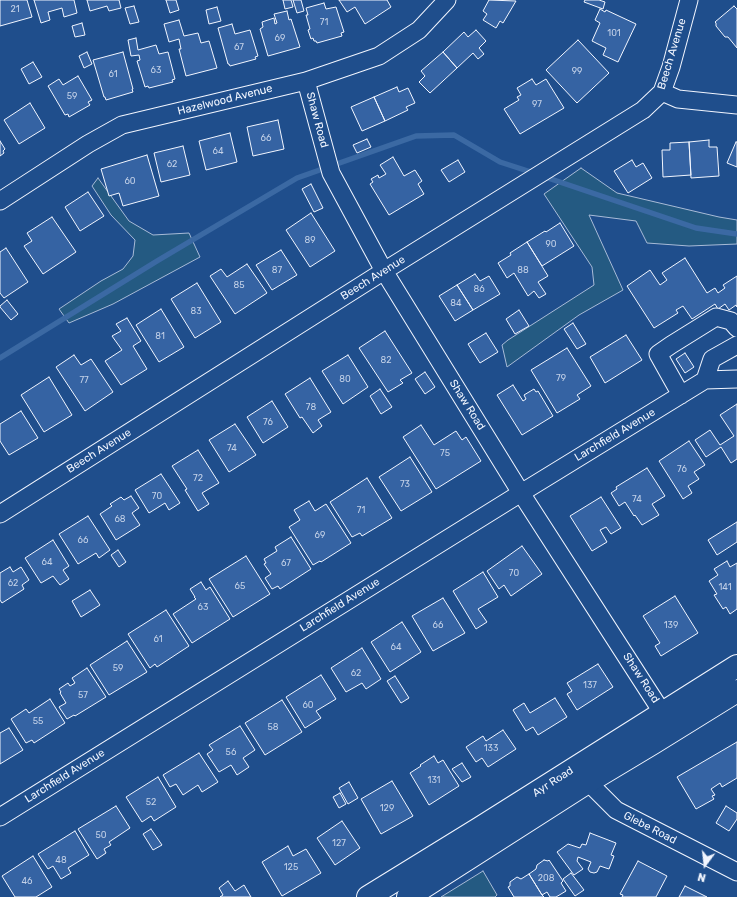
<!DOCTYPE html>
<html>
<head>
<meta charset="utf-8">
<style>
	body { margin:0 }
	#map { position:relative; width:737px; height:897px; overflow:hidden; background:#1f4e8c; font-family:Rubik,sans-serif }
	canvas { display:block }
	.north { position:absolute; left:685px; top:845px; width:40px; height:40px; -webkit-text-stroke:3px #1f4e8c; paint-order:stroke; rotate:195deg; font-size:11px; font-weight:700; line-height:16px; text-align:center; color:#f2f6ff }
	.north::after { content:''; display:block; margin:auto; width:14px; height:18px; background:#f2f6ff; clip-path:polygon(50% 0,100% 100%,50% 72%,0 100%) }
</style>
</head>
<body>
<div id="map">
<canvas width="737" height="897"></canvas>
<div class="north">N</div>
</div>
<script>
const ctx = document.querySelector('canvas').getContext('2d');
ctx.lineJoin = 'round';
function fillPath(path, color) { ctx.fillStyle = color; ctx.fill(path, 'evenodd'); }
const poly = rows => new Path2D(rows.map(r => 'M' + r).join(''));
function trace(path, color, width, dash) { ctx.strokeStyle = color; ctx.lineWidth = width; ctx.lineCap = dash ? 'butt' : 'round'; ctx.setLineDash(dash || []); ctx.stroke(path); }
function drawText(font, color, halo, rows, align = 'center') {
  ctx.font = font + ' Rubik,sans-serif'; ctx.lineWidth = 3; ctx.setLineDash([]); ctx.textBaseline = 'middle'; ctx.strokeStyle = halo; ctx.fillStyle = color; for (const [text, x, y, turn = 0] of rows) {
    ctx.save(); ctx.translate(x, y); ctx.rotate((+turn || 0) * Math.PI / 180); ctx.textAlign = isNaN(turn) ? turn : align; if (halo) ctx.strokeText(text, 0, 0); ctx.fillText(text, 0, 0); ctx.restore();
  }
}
const green = poly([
	[581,168,617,193,719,217,737,220,737,244,689,246,647,243,636,221,589,215,623,290,579,315,507,367,502,345,508,340,594,285,592,267,544,194,581,168],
	[98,178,129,221,153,235,189,233,200,257,113,304,69,323,59,309,101,281,123,269,133,256,135,240,111,215,92,186,98,178],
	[483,871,497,895,495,897,441,897,483,871]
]);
const stream = poly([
	[542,176,696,228,737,234],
	[0,358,157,261,297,178,416,136,454,135,500,162,534,173]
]);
const building = poly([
	[0,0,27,0,32,17,0,26,0,0],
	[34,0,74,0,77,13,64,17,62,8,48,12,50,20,41,23,34,0],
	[87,0,119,0,121,8,109,11,107,6,90,11,87,0],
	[166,0,176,0,179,10,170,13,166,0],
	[283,0,291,0,293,7,285,9,283,0],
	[293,0,301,0,304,11,297,13,293,0],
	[339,0,387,0,391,7,365,24,355,7,347,12,339,0],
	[489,0,516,1,503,23,500,21,496,28,483,20,487,14,483,11,489,0],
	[585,0,599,0,605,2,603,9,584,2,585,0],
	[324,3,326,9,336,7,344,32,341,33,342,36,317,43,316,41,314,41,313,38,311,39,308,30,310,29,306,15,308,15,306,8,324,3],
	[134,6,139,22,130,24,125,8,134,6],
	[734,6,737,9,737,48,728,37,725,37,716,26,716,23,715,22,734,6],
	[217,7,221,21,209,24,206,10,217,7],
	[600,9,605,12,606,10,636,24,618,62,603,55,606,48,592,41,600,23,595,20,600,9],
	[287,11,289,20,291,19,300,47,268,56,260,29,263,27,262,22,274,18,275,24,277,23,274,14,287,11],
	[179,20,184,36,198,33,201,43,209,41,217,68,186,76,179,49,181,49,179,39,169,42,164,24,179,20],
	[82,23,85,35,75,37,72,26,82,23],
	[232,24,235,34,250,30,258,56,255,57,256,59,230,66,229,64,228,64,218,28,232,24],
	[476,30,486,41,479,48,484,54,478,59,473,53,457,68,443,52,464,32,468,37,476,30],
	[136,38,138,50,156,45,159,54,168,52,175,79,172,80,173,82,149,88,148,86,145,87,137,61,140,60,139,55,131,56,128,40,136,38],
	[578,40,609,73,577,103,546,70,578,40],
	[87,52,92,64,84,68,79,56,87,52],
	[123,52,133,89,132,89,133,92,106,100,105,97,104,97,93,60,123,52],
	[443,52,457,68,430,93,419,82,425,76,421,71,443,52],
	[33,62,42,77,29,84,21,69,33,62],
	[78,76,92,100,88,102,90,105,69,117,68,114,65,115,48,86,59,79,63,85,78,76],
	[532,79,536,85,546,79,564,108,520,134,504,109,519,100,517,97,521,95,517,88,532,79],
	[397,87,399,92,408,88,415,103,406,107,408,110,385,121,374,97,397,87],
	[374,97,385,121,362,131,351,107,374,97],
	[30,103,45,128,19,144,4,120,30,103],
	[278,120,284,149,253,156,247,127,278,120],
	[230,133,237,162,206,170,199,141,230,133],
	[367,139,371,147,357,153,353,145,367,139],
	[709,140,709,147,717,147,719,176,691,178,689,142,709,140],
	[0,141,5,149,3,151,4,153,0,156,0,141],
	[689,142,691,175,663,177,662,150,670,150,670,143,689,142],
	[736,142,737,142,737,167,727,163,736,142],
	[183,146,190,175,161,182,154,153,183,146],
	[147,155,159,196,123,206,119,193,109,196,101,169,147,155],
	[393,157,404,176,415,170,422,181,418,184,424,194,389,215,370,184,373,182,371,179,378,175,379,178,386,174,380,165,393,157],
	[458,160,465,172,449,182,441,170,458,160],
	[632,160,636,167,643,163,652,178,628,193,614,171,632,160],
	[311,184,323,208,314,212,302,189,311,184],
	[88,192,104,216,80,231,65,207,88,192],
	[311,213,335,251,310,267,286,230,311,213],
	[52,217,76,252,43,274,24,246,32,241,27,233,52,217],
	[560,223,574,246,542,266,527,242,545,231,546,232,560,223],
	[527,242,548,276,538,282,546,294,539,298,534,291,528,296,514,273,507,278,498,263,511,255,510,253,527,242],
	[6,248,28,282,4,298,0,293,0,252,6,248],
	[281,250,297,275,272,290,256,265,281,250],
	[685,258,707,293,715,288,718,293,725,288,723,285,737,276,737,307,736,305,729,310,725,304,718,309,715,304,692,319,683,306,676,310,678,313,654,328,627,286,650,270,660,285,667,280,662,273,685,258],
	[247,264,267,293,235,314,210,276,221,269,227,277,247,264],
	[475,274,480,281,489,276,500,294,473,310,457,285,475,274],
	[197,283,221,322,195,338,171,299,197,283],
	[457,285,473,310,455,321,439,296,457,285],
	[7,300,18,314,11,320,0,307,0,306,7,300],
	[161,309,184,347,159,362,136,325,161,309],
	[519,310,529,326,515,334,506,319,519,310],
	[127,318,141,341,133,346,147,369,121,385,105,361,122,350,112,336,121,331,116,324,127,318],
	[573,323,586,344,577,349,564,329,573,323],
	[385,331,412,373,400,380,403,383,388,392,359,348,385,331],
	[486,333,498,352,480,363,468,344,486,333],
	[626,335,642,360,605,383,590,357,626,335],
	[567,348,591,386,577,395,580,399,557,413,531,370,567,348],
	[685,353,694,367,685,373,676,359,685,353],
	[74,355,81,365,91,359,113,392,85,411,56,367,74,355],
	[348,355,368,387,343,404,322,371,348,355],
	[425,372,435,387,425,394,415,379,425,372],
	[49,377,72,415,44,432,21,395,49,377],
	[310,378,331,412,318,420,322,426,313,433,302,417,300,418,285,394,310,378],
	[513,385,523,401,526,399,524,395,534,389,536,392,538,391,553,416,522,435,497,395,513,385],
	[380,389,392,407,381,414,370,396,380,389],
	[272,401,288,427,263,443,247,417,272,401],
	[737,404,737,459,731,463,721,447,706,457,695,440,710,430,720,445,734,436,720,415,737,404],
	[21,411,38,438,9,455,0,441,0,424,21,411],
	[235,424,256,455,229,472,209,440,235,424],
	[421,425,434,445,456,431,462,440,466,437,481,461,436,489,403,437,421,425],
	[689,441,705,465,694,472,699,479,688,486,692,493,683,499,659,461,689,441],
	[198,450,219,483,202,493,209,504,198,511,185,490,187,489,172,466,198,450],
	[410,457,432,492,401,511,379,477,410,457],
	[647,468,665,496,652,504,659,515,642,525,635,515,634,516,625,502,619,506,611,493,617,489,616,487,647,468],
	[161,474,180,503,169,510,165,503,149,513,135,490,161,474],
	[367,478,392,518,362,536,360,533,352,537,330,502,367,478],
	[131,496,139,508,132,513,140,525,116,540,100,514,112,506,110,504,121,497,124,500,131,496],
	[601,497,621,528,611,534,606,527,600,530,607,542,592,551,570,516,601,497],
	[309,501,315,511,326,504,351,543,321,562,320,561,313,565,289,527,300,520,294,510,309,501],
	[88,516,110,550,99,558,96,553,78,564,59,534,88,516],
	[737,522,737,542,717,555,708,540,737,522],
	[291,537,311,569,280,589,278,586,272,589,265,578,271,574,264,564,266,563,264,559,277,551,275,547,291,537],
	[53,540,69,566,63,570,69,579,60,585,53,576,41,583,25,558,53,540],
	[522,546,542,574,511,596,504,585,499,589,487,571,522,546],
	[118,550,126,562,119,567,111,555,118,550],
	[246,556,270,594,233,617,209,579,246,556],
	[727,561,730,567,737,563,737,609,730,614,726,607,723,609,714,595,717,594,709,581,718,575,714,569,727,561],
	[10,567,13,572,21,567,29,580,22,585,24,589,2,603,0,600,0,573,10,567],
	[483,572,498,597,478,609,487,622,476,629,453,591,483,572],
	[201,582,206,590,210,587,230,619,192,643,173,614,196,599,194,597,195,597,190,589,201,582],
	[90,590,100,605,81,617,72,601,90,590],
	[675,596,698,633,661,656,655,646,660,643,643,616,675,596],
	[443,598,465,633,433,651,412,616,443,598],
	[166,610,189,646,157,667,155,664,150,668,128,634,166,610],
	[402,622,421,652,390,672,371,642,402,622],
	[127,641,147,672,109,695,90,665,127,641],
	[362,648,381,679,366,689,362,683,346,692,331,668,362,648],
	[598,664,613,687,577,710,567,694,572,691,567,683,598,664],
	[87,668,106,697,75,716,74,715,67,719,59,707,66,703,60,693,61,692,59,689,68,683,70,686,75,683,72,678,87,668],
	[321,675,336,699,316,711,321,718,305,728,286,697,321,675],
	[395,676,409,698,401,703,387,681,395,676],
	[555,698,567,717,538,735,533,727,526,731,513,710,524,703,530,713,555,698],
	[50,699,65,723,34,743,32,740,26,743,11,719,26,709,29,713,50,699],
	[282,700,302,732,265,755,245,723,282,700],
	[240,726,255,750,243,758,249,767,237,775,231,765,219,772,207,754,213,750,209,745,240,726],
	[9,728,23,750,0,764,0,733,9,728],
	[503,730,516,749,488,767,482,758,476,762,466,747,483,736,486,741,503,730],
	[737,742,737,778,722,787,720,783,711,789,715,795,712,796,714,799,696,809,677,777,737,742],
	[199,753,218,782,202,792,198,785,183,795,176,784,170,787,163,775,199,753],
	[434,756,438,763,443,760,459,786,429,805,410,773,421,766,420,765,434,756],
	[462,763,471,777,462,782,452,769,462,763],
	[158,777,176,807,154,821,151,816,142,822,126,797,158,777],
	[392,781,413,816,381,834,361,799,392,781],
	[349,782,358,798,348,804,339,788,349,782],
	[340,793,346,804,339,808,333,797,340,793],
	[116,806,130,828,109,842,111,845,104,849,106,853,97,859,78,829,116,806],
	[726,806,737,813,737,819,729,831,716,823,726,806],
	[342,821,360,848,335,865,317,838,342,821],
	[151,829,162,845,153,850,143,834,151,829],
	[75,831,89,855,68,868,71,873,61,879,53,866,48,869,38,854,75,831],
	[590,833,616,843,611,855,614,856,609,869,600,866,597,872,594,873,590,872,588,869,591,862,578,857,577,861,583,869,574,875,557,852,568,844,580,848,582,844,586,845,590,833],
	[288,846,293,856,306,849,321,873,282,896,262,862,288,846],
	[33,856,52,887,36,897,15,897,2,876,33,856],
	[544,860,548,861,549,860,563,881,561,883,566,891,556,897,550,897,547,892,542,895,529,874,536,869,537,865,544,860],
	[638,861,667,876,656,897,622,897,623,895,620,894,638,861],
	[571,873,584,890,575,896,563,879,571,873],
	[529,874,542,895,544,897,514,897,508,887,510,886,510,882,517,877,521,879,529,874],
	[228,881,235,891,244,885,251,897,220,897,223,895,219,888,228,881],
	[685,886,707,897,679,897,685,886]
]);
const street = poly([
	[306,81,331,173,384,271,521,493,669,723],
	[662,92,678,99,737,105],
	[0,201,88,144,122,125,306,81,379,56,419,30,447,0],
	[705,380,737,379],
	[681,395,658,354,671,345,716,317,731,321,737,328],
	[0,514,384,271,643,110,662,92,671,67,689,0],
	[582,773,588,782,616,810,737,872],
	[0,817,521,493,705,380,712,359,737,345]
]);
const primary = poly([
	[368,897,480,828,737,666],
	[408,897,588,782,653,743,737,691]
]);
const numberNames = [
	["21",15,9],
	["71",324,22],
	["101",614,33],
	["69",280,38],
	["67",239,47],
	["63",156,70],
	["99",577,71],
	["61",113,74],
	["59",72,96],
	["97",537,104],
	["66",266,138],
	["64",218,151],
	["62",172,164],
	["60",130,181],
	["89",310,240],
	["90",551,244],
	["87",277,270],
	["88",523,270],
	["85",239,285],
	["86",479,289],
	["84",456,303],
	["83",196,311],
	["81",160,336],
	["82",386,360],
	["79",561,378],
	["80",345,379],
	["77",84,380],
	["78",311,407],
	["76",268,422],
	["74",232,448],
	["75",445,453],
	["76",682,469],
	["72",198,478],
	["73",405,484],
	["70",157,496],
	["74",637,499],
	["71",361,510],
	["68",120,519],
	["69",320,535],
	["66",83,540],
	["64",47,562],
	["67",286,563],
	["70",514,573],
	["62",13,583],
	["65",240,586],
	["141",725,587],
	["63",203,607],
	["66",438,625],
	["139",671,625],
	["61",158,639],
	["64",396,647],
	["59",118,668],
	["62",356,673],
	["137",590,685],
	["57",83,695],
	["60",308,705],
	["55",38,721],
	["58",273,727],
	["133",491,748],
	["56",231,752],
	["131",434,780],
	["52",151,802],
	["129",387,808],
	["50",101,835],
	["127",339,843],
	["48",61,860],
	["125",291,867],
	["208",546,878],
	["46",27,881]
];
const streetNames = [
	["Beech Avenue",672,54,-73],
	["Hazelwood Avenue",225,100,-14],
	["Shaw Road",317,120,75],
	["Beech Avenue",373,278,-32],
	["Shaw Road",467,405,58],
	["Larchfield Avenue",615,435,-31],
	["Beech Avenue",99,451,-32],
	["Larchfield Avenue",340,605,-32],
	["Shaw Road",641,678,57],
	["Larchfield Avenue",65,776,-32],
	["Ayr Road",553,782,-33],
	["Glebe Road",650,828,27]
];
fillPath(green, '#245a82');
trace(green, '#a8bbd7', 1);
trace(stream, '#3b69a3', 5.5);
fillPath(building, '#3563a3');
trace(building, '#f2f6ff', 1);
trace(street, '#f2f6ff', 19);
trace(primary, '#f2f6ff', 24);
trace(street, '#1f4e8c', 17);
trace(primary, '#1f4e8c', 22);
drawText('9px', '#c3d1e8', null, numberNames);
drawText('11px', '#f2f6ff', '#1f4e8c', streetNames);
</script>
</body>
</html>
